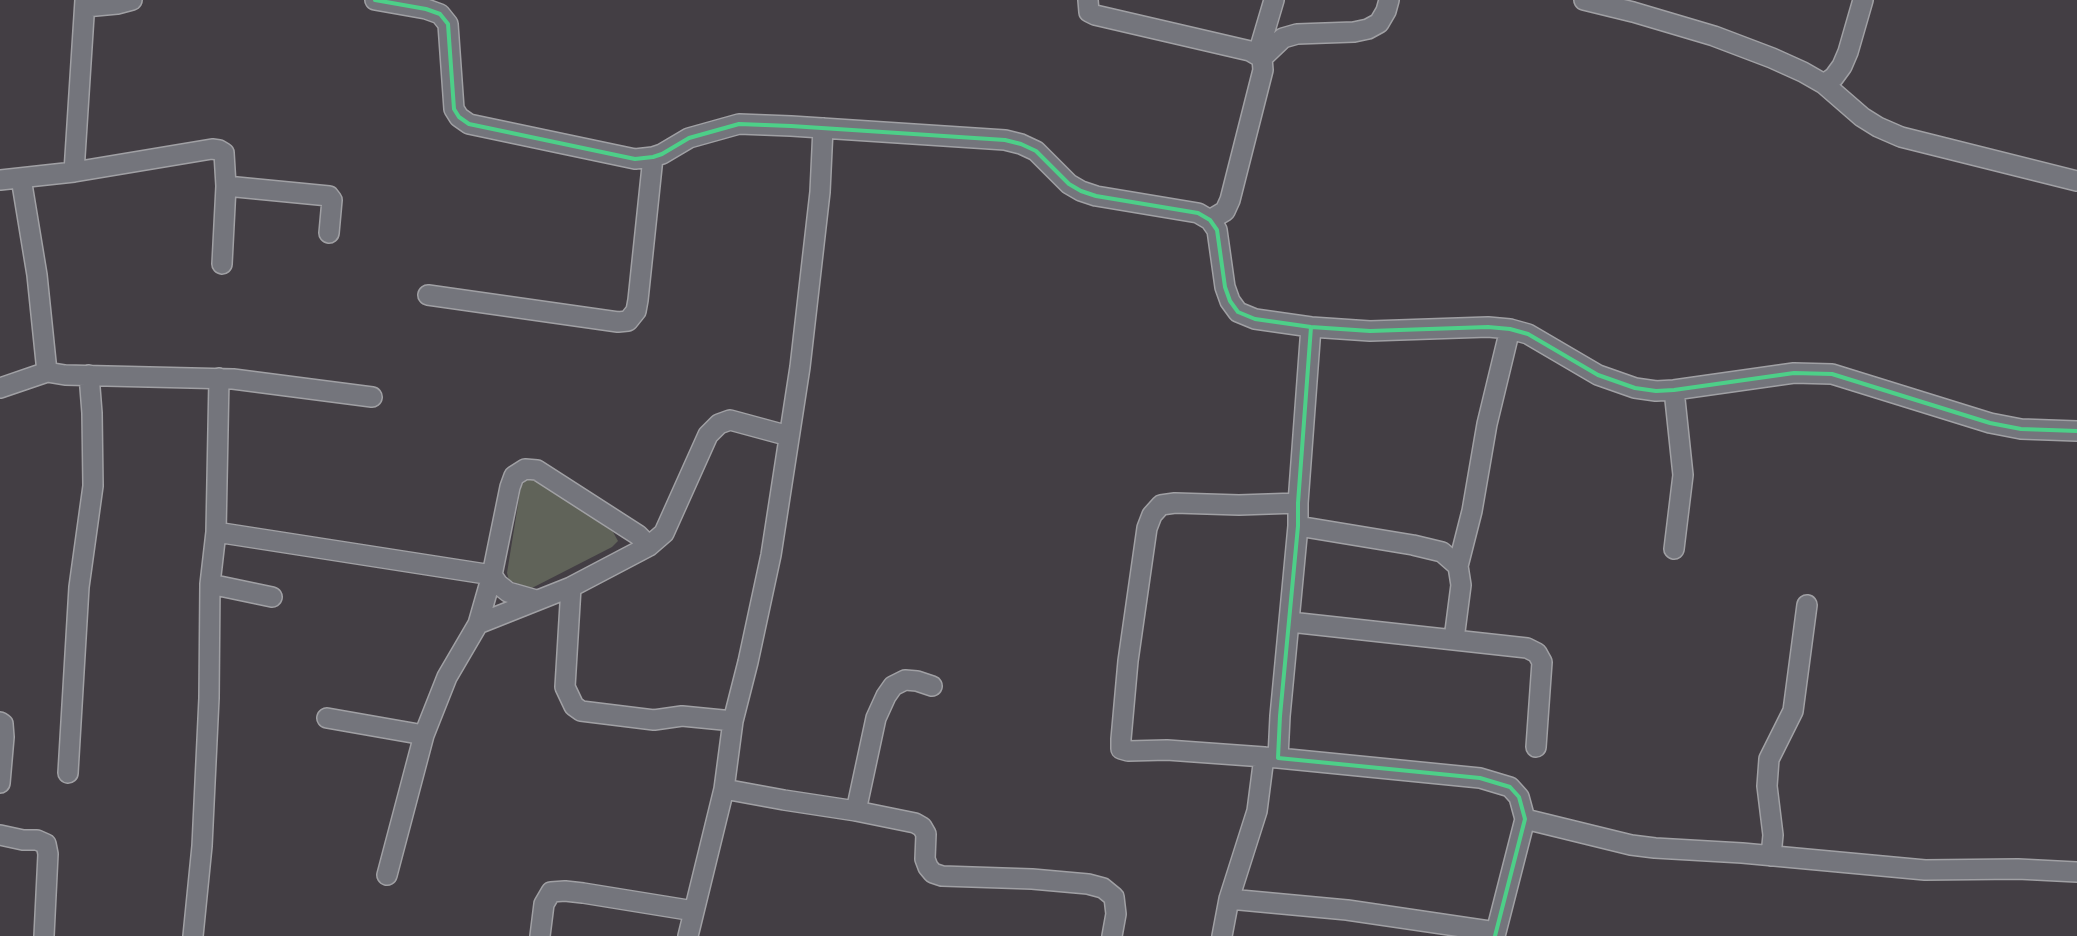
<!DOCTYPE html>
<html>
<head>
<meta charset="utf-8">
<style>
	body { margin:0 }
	canvas { display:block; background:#433e44 }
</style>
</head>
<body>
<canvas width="2077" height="936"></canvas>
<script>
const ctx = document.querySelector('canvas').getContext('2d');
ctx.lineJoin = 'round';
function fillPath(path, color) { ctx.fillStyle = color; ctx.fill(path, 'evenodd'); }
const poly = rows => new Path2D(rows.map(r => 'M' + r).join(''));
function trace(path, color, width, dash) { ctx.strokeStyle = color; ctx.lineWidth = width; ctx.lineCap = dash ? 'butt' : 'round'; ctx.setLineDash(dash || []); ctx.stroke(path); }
const green = poly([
	[528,478,536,478,613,532,618,541,612,547,530,589,509,580,507,573,521,486]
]);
const minor = poly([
	[375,0,426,9,440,14,448,24,454,109,459,117,469,124,635,159,653,157,662,154,689,138,739,124,791,126,1005,140,1021,144,1036,151,1069,184,1081,191,1096,196,1198,213,1210,220,1217,230,1225,287,1230,301,1238,312,1255,319,1311,327,1370,331,1488,327,1510,329,1528,334,1598,375,1635,388,1656,391,1674,390,1794,373,1832,374,1990,423,2021,429,2077,431],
	[1088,0,1089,12,1095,15,1250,51,1262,58,1263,70,1230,200,1225,211,1210,220],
	[1584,0,1633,12,1714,36,1772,58,1803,72,1824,84,1862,117,1878,127,1901,137,2077,181],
	[85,7,117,4,132,0],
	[1258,54,1274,0],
	[1262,58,1283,38,1297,34,1354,32,1368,29,1379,23,1386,11,1389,0],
	[1824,84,1834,77,1842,66,1848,52,1863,0],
	[74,172,212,149,219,150,224,153,226,186,222,264],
	[21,178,37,275,47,372],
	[0,180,74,172,85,0],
	[226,186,329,196,332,200,329,233],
	[428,295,618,322,628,321,636,311,638,300,653,157],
	[1311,327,1298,503,1298,526,1280,716,1278,758,1480,778,1510,787,1519,797,1525,819,1495,936],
	[0,388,47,372,65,375,233,379,372,397],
	[1674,390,1683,475,1674,549],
	[1298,526,1413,545,1442,552,1458,566,1461,585,1454,639],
	[216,532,492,575,498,584,508,592,536,600],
	[1458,566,1472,511,1487,424,1510,329],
	[210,584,272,597],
	[571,587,565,687,574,706,581,711,654,720,682,716,733,721],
	[1290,622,1527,648,1537,653,1542,662,1536,747],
	[478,624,571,587,649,546,664,533,708,435,719,424,730,420,789,436],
	[327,718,424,735],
	[0,722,3,724,4,737,0,783],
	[1278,758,1167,750,1128,751,1121,749,1121,739,1128,661,1147,528,1152,515,1161,505,1175,503,1239,505,1298,503],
	[68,773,79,587,93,486,92,413,89,375],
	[724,789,784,800,856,811,915,823,922,827,926,834,925,859,928,867,933,873,942,876,1032,879,1088,884,1103,888,1114,897,1116,914,1112,936],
	[856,811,876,718,886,696,893,686,905,680,917,681,932,686],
	[1525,819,1631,845,1655,848,1742,853,1925,870,2018,869,2077,872],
	[0,835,23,840,37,840,46,844,48,854,44,936],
	[1771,856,1773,835,1767,786,1769,759,1793,711,1807,605],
	[387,875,424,735,447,677,478,624,492,575,510,487,514,476,525,469,537,470,638,535,649,546],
	[1229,899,1347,910,1496,932],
	[193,936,202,846,209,698,210,584,216,532,219,378],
	[540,936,544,904,551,892,565,891,583,893,694,911],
	[688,936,724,789,733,721,748,662,771,555,800,367,820,192,823,128],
	[1222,936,1229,899,1257,811,1264,757]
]);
const cycleway = poly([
	[375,0,426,9,440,14,448,24,454,109,459,117,469,124,635,159,653,157,662,154,689,138,739,124,791,126,1005,140,1021,144,1036,151,1069,184,1081,191,1096,196,1198,213,1210,220,1217,230,1225,287,1230,301,1238,312,1255,319,1311,327,1370,331,1488,327,1510,329,1528,334,1598,375,1635,388,1656,391,1674,390,1794,373,1832,374,1990,423,2021,429,2077,431],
	[1311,327,1298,503,1298,526,1280,716,1278,758,1480,778,1510,787,1519,797,1525,819,1495,936]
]);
fillPath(green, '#606359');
trace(minor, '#a0a0a4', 22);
trace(minor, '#74757c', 19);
trace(cycleway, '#4dcf88', 4);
</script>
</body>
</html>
